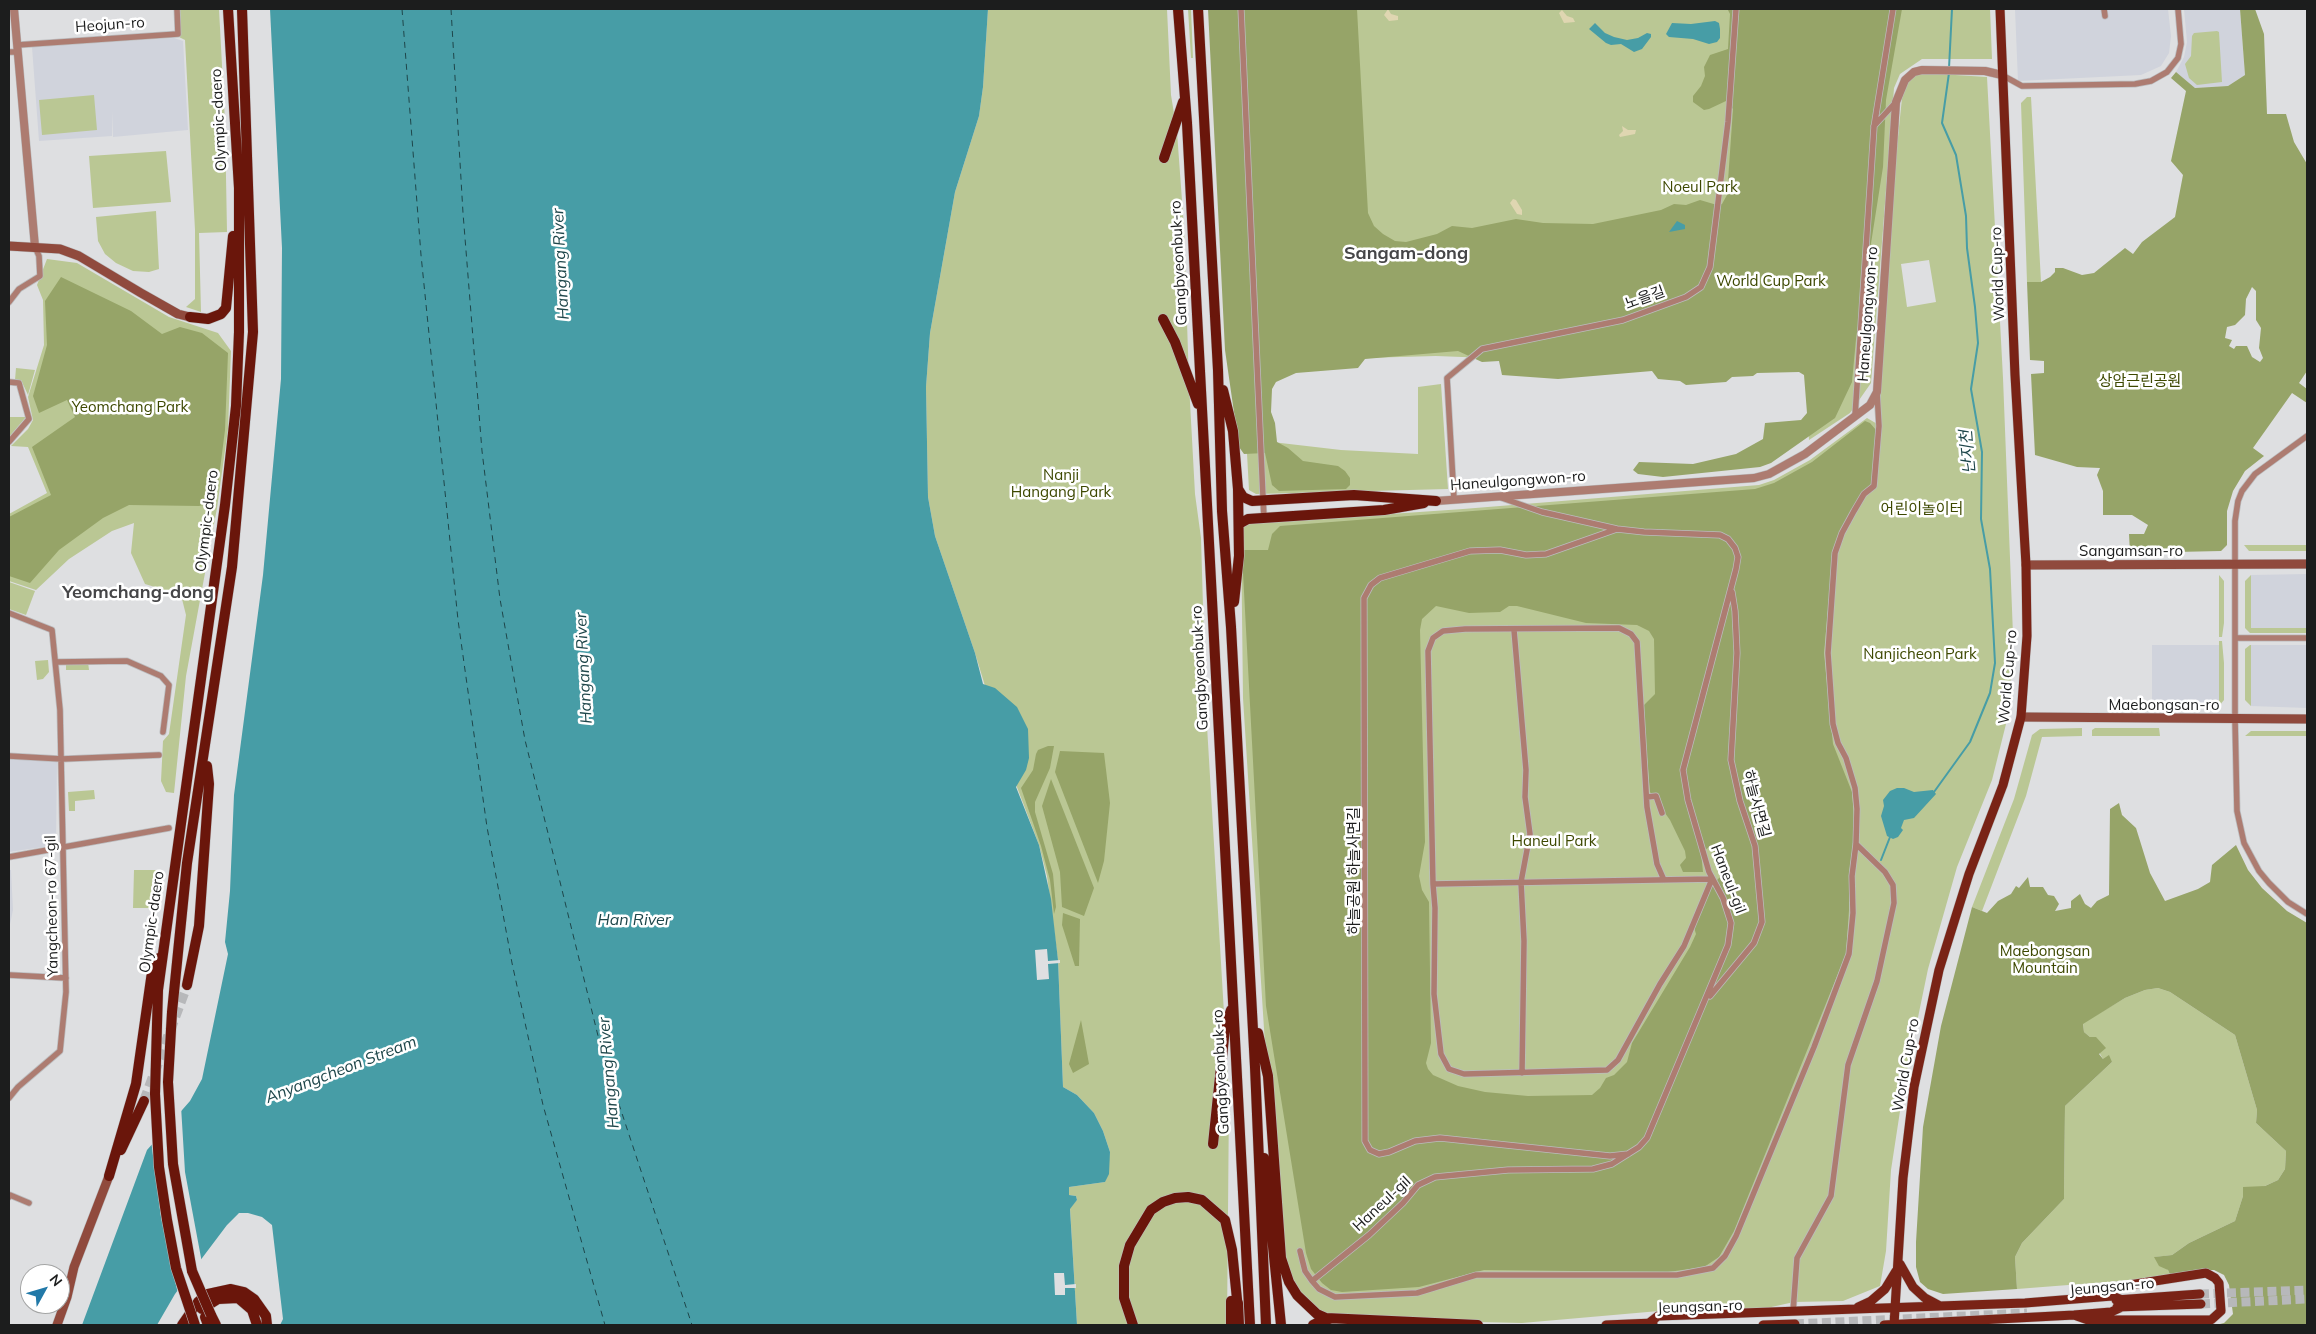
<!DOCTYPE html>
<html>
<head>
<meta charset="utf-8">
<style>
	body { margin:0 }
	#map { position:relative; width:2316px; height:1334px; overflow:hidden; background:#dedfe1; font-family:Mulish,sans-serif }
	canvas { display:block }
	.frame { position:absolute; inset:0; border:10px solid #1c1d1d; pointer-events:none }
	.north { position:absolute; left:20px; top:1264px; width:50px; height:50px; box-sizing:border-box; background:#fff; border:1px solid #a4a5a5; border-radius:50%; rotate:51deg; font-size:14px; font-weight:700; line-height:20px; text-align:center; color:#1c1d1d }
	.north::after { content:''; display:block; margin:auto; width:18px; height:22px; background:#2279a8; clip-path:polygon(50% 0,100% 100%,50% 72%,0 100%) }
</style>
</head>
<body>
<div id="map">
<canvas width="2316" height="1334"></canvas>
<div class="frame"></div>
<div class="north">N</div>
</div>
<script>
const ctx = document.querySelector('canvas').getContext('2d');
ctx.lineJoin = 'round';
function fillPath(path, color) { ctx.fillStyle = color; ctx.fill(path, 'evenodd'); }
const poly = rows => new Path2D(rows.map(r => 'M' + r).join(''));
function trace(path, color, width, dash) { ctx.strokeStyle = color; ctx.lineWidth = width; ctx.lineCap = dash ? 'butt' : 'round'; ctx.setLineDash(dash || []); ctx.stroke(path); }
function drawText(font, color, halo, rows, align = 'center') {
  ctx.font = font + ' Mulish,"Noto Sans KR",sans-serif'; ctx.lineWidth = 5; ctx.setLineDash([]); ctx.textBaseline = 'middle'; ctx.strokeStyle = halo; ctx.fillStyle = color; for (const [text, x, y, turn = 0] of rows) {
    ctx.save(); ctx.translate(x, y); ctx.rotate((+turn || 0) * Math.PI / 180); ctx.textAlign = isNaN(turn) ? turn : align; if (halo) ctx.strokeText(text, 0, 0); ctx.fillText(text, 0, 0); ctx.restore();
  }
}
const built = poly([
	[2015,9,2168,9,2171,36,2169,53,2161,66,2141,75,2018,81],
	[2184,9,2240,9,2245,75,2228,86,2195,88,2176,72,2184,57,2187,42],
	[174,38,183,41,188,130,113,137,112,111,112,136,39,141,32,47],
	[2307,574,2307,628,2251,628,2251,575],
	[2152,645,2219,645,2219,706,2152,706],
	[2251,645,2307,645,2307,708,2251,706],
	[9,758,57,761,56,845,9,852],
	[9,870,11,870,13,910,9,929]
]);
const green = poly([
	[179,9,219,9,225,122,227,232,199,233,201,312,186,307,195,299,195,230,185,40,179,37],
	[988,9,1167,9,1171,95,1177,132,1184,228,1189,384,1195,494,1201,538,1206,709,1229,1098,1227,1325,1077,1325,1070,1208,1077,1200,1076,1196,1069,1195,1069,1187,1105,1182,1110,1152,1103,1131,1094,1113,1077,1095,1063,1087,1058,960,1047,876,1039,845,1012,774,975,653,935,536,928,497,926,387,930,333,955,192,979,116,983,87],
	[1188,9,1191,9,1193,58,1191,58],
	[1226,9,1990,9,1992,59,1922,59,1900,74,1894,88,1871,383,1850,413,1809,440,1805,370,1436,356,1363,358,1298,369,1270,383,1272,442,1341,450,1418,454,1418,387,1441,384,1448,489,1256,494,1249,490,1229,125],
	[2217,31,2219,32,2222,82,2197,85,2189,78,2185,64,2191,56,2192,36,2194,33],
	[1924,73,1987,77,2003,378,2013,635,2009,712,1992,780,1957,867,1928,969,1904,1085,1891,1170,1886,1251,1880,1286,1843,1301,1794,1302,1758,1310,1659,1311,1522,1323,1351,1319,1330,1316,1316,1309,1300,1295,1284,1268,1267,1076,1243,698,1241,530,1245,524,1463,509,1759,485,1774,480,1810,460,1867,418,1879,425,1877,392,1887,243,1902,98,1907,83,1916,75],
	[1929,260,1936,302,1907,307,1901,264],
	[94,95,97,130,42,135,39,100],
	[2027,97,2031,97,2041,282,2027,282,2021,103],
	[166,151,171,202,93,208,89,156],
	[156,211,159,269,149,272,133,271,116,263,105,254,98,241,96,217],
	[47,259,77,263,169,317,218,333,231,351,228,429,217,508,186,676,174,793,166,792,161,781,163,741,169,734,186,615,181,595,145,584,131,553,134,523,112,531,69,559,36,590,9,581,9,514,47,493,28,447,11,446,28,429,33,420,28,397,44,345,43,300,37,285],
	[16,368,35,370,28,395,21,380,15,380],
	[9,417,26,417,9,437],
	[2244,545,2307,545,2307,551,2249,551],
	[2219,575,2224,581,2224,623,2222,637,2219,637],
	[2251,575,2251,628,2307,628,2307,633,2250,633,2245,628,2245,581],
	[9,582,35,591,26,615,9,609],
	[2219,641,2222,641,2224,663,2224,700,2219,706],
	[2250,645,2251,645,2251,706,2245,700,2245,649],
	[48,660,49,672,43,679,37,680,35,661],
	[66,662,88,662,89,670,66,670],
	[2082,728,2082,736,2042,737,2026,796,1982,911,1972,907,2014,799,2032,735,2040,729],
	[2095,728,2159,728,2160,736,2092,736,2092,730],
	[2251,731,2307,731,2307,736,2245,736],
	[94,790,95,799,75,801,75,811,69,811,68,792],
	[134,870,157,870,155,908,133,908],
	[2158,988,2170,992,2235,1035,2257,1110,2256,1123,2286,1151,2285,1169,2278,1180,2243,1196,2235,1221,2189,1243,2172,1255,2155,1257,2168,1270,2171,1277,2017,1289,2015,1257,2022,1243,2064,1199,2065,1106,2112,1062,2103,1059,2090,1037,2084,1032,2083,1023,2125,998,2145,990]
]);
const forest = poly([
	[1208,9,1357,9,1368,213,1374,226,1383,234,1395,241,1406,242,1437,234,1452,226,1472,228,1516,219,1543,223,1593,224,1661,210,1674,204,1686,205,1700,200,1717,205,1722,204,1727,195,1733,109,1726,101,1709,109,1704,110,1693,102,1693,96,1701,86,1705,76,1704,67,1710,55,1728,49,1730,14,1728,10,1723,9,1902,9,1886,100,1883,167,1856,339,1852,382,1835,418,1771,463,1760,467,1663,477,1638,474,1633,470,1639,462,1693,464,1736,454,1763,439,1765,423,1801,420,1807,413,1804,375,1799,372,1757,373,1753,376,1732,377,1726,382,1686,385,1680,381,1658,379,1652,371,1558,379,1502,375,1499,361,1482,362,1458,351,1365,359,1358,368,1296,373,1276,382,1272,389,1271,412,1275,423,1277,442,1288,448,1303,461,1338,466,1345,471,1350,478,1350,485,1346,489,1279,491,1272,485,1265,453,1244,454,1239,447,1225,350],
	[2240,9,2255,9,2264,34,2267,114,2286,114,2294,142,2307,164,2307,371,2299,383,2307,389,2307,403,2292,393,2253,448,2264,456,2245,471,2233,491,2227,511,2227,545,2221,551,2130,553,2129,534,2144,534,2148,525,2132,515,2103,515,2103,491,2097,475,2100,468,2077,467,2035,455,2031,374,2044,373,2044,361,2030,360,2027,282,2041,282,2050,277,2055,272,2055,268,2063,268,2082,275,2094,273,2125,248,2133,254,2142,242,2175,217,2183,175,2171,161,2186,91,2171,78,2176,72,2195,88,2228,86,2245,75],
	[2252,287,2256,291,2256,320,2261,328,2259,348,2263,358,2260,362,2252,357,2247,346,2236,346,2234,349,2229,346,2232,340,2225,338,2227,327,2235,325,2245,315,2246,299],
	[61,277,131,311,162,334,180,327,202,333,228,353,225,430,218,485,212,503,199,506,129,505,103,518,59,550,30,583,9,576,9,517,51,495,32,447,75,417,67,400,39,413,33,396,47,345,45,301],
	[1865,421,1870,423,1876,430,1872,484,1864,493,1833,555,1824,653,1833,744,1852,792,1855,831,1849,874,1849,910,1846,954,1734,1231,1719,1257,1704,1267,1668,1272,1484,1270,1419,1287,1342,1292,1331,1290,1322,1283,1311,1269,1306,1253,1266,1006,1242,554,1244,550,1268,550,1272,534,1280,526,1755,489,1774,483,1812,462],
	[1436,606,1469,613,1500,612,1509,606,1517,606,1586,623,1637,625,1649,631,1654,639,1655,694,1644,705,1643,711,1650,792,1670,820,1685,851,1686,858,1680,865,1683,872,1703,872,1701,852,1708,848,1714,852,1724,867,1725,872,1712,885,1693,924,1696,934,1690,947,1632,1043,1627,1062,1614,1075,1606,1078,1600,1088,1592,1095,1528,1096,1485,1092,1458,1086,1433,1075,1428,1069,1426,1063,1431,1043,1429,902,1422,890,1419,876,1425,842,1420,630,1422,619],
	[1048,746,1054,746,1050,768,1035,802,1035,812,1053,874,1056,907,1054,914,1050,880,1041,846,1021,788,1033,770,1036,754,1038,750],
	[1060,751,1104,753,1110,803,1104,861,1098,883,1055,772],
	[1051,779,1094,888,1084,916,1062,907,1060,872,1042,806],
	[2119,803,2122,815,2136,828,2150,873,2165,901,2198,889,2210,882,2212,865,2236,845,2248,870,2262,888,2287,911,2307,923,2307,1325,2216,1325,2224,1323,2233,1314,2229,1285,2224,1275,2214,1270,2207,1270,2171,1277,2168,1270,2159,1266,2154,1257,2172,1255,2189,1243,2235,1221,2243,1196,2243,1187,2265,1186,2278,1180,2285,1169,2286,1151,2256,1123,2257,1110,2235,1035,2170,992,2158,988,2145,990,2125,998,2083,1024,2084,1032,2090,1037,2096,1037,2106,1048,2099,1054,2103,1059,2109,1055,2112,1062,2065,1106,2064,1199,2022,1243,2015,1257,2017,1289,1943,1294,1928,1289,1920,1282,1916,1267,1916,1242,1923,1127,1941,1026,1972,907,1987,913,1998,901,2011,894,2016,886,2019,888,2028,877,2030,887,2043,887,2048,895,2054,896,2059,904,2055,911,2071,908,2071,901,2080,894,2085,904,2091,908,2097,901,2109,895,2110,809],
	[1063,913,1080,919,1079,966,1075,966,1062,925],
	[1081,1020,1089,1064,1073,1073,1069,1064]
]);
const sand = poly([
	[1388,9,1391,14,1398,16,1398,20,1389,21,1384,15],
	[1562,10,1567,16,1573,18,1575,22,1564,23,1559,13],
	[1622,126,1628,130,1636,130,1635,134,1620,137,1619,135,1623,131],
	[1513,199,1516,200,1522,210,1522,215,1517,214,1510,203]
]);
const water = poly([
	[270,9,988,9,983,87,979,116,955,192,930,333,926,387,928,497,935,536,975,653,983,684,995,688,1017,707,1028,729,1029,758,1026,770,1016,787,1039,845,1051,899,1058,960,1063,1087,1077,1095,1094,1113,1103,1131,1110,1152,1109,1174,1105,1182,1069,1187,1069,1195,1076,1196,1077,1200,1070,1209,1077,1325,280,1325,283,1319,272,1225,262,1217,248,1213,239,1213,227,1225,175,1294,157,1325,82,1325,147,1150,190,1101,202,1079,228,954,225,942,230,891,234,795,263,575,281,379,282,248],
	[1715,21,1719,23,1720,29,1720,38,1717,42,1709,44,1693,39,1669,37,1666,34,1672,23,1691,24],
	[1595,23,1605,33,1614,37,1627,40,1638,38,1647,33,1651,34,1651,37,1642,49,1634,52,1621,44,1611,45,1606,43,1589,29],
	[1677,221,1685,225,1685,229,1669,232],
	[1897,788,1904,788,1914,792,1933,790,1936,794,1914,818,1904,820,1901,828,1903,830,1898,837,1893,839,1887,836,1881,816,1884,806,1883,800,1890,791]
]);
const pier = poly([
	[1047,949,1048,961,1060,960,1060,963,1048,964,1049,979,1037,980,1035,950],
	[181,1106,185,1172,202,1263,178,1294,161,1217,151,1140],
	[1054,1273,1064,1273,1065,1285,1076,1284,1076,1288,1065,1288,1065,1295,1055,1295]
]);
const stream = poly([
	[1949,68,1952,9],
	[1934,792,1970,742,1990,693,1995,663,1990,569,1981,519,1982,452,1971,389,1978,343,1975,307,1967,248,1966,216,1956,155,1942,123,1949,73],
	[1881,860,1890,837]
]);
const ferry = poly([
	[402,9,421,255,458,620,487,827,512,963,543,1105,605,1325],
	[451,9,463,213,482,451,500,599,525,740,603,1056,692,1325]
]);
const primaryTunnel = poly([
	[2200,1294,2307,1290],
	[2201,1304,2307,1299],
	[1795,1324,2027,1313]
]);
const trunkTunnel = poly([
	[144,1101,187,985]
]);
const minor = poly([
	[1241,9,1264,519],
	[2104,9,2105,16],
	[17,45,178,34,177,9],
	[9,52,18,52],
	[2002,75,2022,86,2135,84,2151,81,2167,72,2178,58,2181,44,2178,9],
	[1874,126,1896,102],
	[9,302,19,289,40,276,39,256,35,247],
	[9,382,19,383,29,419,9,442],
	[1855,416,1874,127,1893,9],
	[2307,436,2255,474,2242,491,2238,501,2235,521,2235,719,2237,811,2244,843,2259,871,2269,883,2288,902,2307,914],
	[1454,499,1447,378,1482,349,1623,320,1686,297,1701,287,1710,267,1728,122,1736,9],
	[1617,529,1546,554,1526,555,1500,550,1470,551,1380,578,1371,585,1364,598,1365,1141,1370,1150,1379,1154,1389,1152,1415,1141,1440,1138,1610,1156,1628,1154],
	[9,613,52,630,60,710,66,992,60,1051,18,1087,9,1098],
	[1514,630,1526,770,1525,797,1530,834,1521,882,1524,941,1522,1073],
	[2235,638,2307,638],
	[56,662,127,661,161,676,169,685,163,732],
	[9,756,62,759,159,755],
	[1647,797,1656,796,1662,813],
	[9,857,169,828],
	[1433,884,1712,879,1684,946,1660,984,1618,1060,1607,1070,1464,1074,1449,1069,1441,1054,1434,994,1435,908,1433,884,1428,651,1433,638,1443,631,1465,629,1619,628,1631,634,1637,642,1647,807,1657,864,1664,880],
	[9,975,66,978],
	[1710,996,1754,943,1762,922,1755,846,1740,801,1731,760,1737,653,1735,611,1732,592],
	[9,1197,10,1195,29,1203],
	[1300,1251,1305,1271,1312,1281,1319,1289,1335,1297,1417,1293,1476,1275,1677,1275,1713,1268,1725,1256,1736,1236,1814,1047,1849,954,1853,913,1852,876,1856,844,1857,809,1855,788,1846,758,1838,743,1833,724,1828,653,1835,553,1842,533,1854,511,1864,494,1874,486,1879,426,1877,392],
	[1312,1281,1369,1235,1403,1203,1418,1185,1435,1177,1508,1170,1593,1169,1612,1164,1639,1147,1647,1138,1728,945,1731,923,1723,898,1709,872,1688,800,1683,770,1736,569,1738,557,1735,548,1728,539,1720,535,1644,532,1617,529,1542,512,1499,497],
	[1793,1312,1797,1258,1831,1196,1848,1065,1877,981,1894,903,1893,885,1885,872,1856,844]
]);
const tertiary = poly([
	[14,9,35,247],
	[1436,501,1754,478,1769,474,1805,454,1870,405,1877,392,1896,102,1905,80,1914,72,1922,70,1985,71,2002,75]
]);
const secondary = poly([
	[9,246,60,249,79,256,141,293,178,314,190,317],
	[2026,565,2307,564],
	[2021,717,2307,719],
	[57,1325,67,1297,74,1267,109,1176]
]);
const primary = poly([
	[1900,1264,1913,1287,1925,1298,1940,1306],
	[2116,1300,2200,1294],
	[1858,1307,1871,1301,1885,1289,1896,1271],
	[2117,1307,2201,1304],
	[2074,1315,2088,1320,2211,1320,2221,1311,2219,1283,2215,1278,2206,1273,2084,1292,2075,1297],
	[1649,1323,1658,1316,2025,1303,2112,1296,2122,1300],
	[1606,1325,1653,1323],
	[1763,1325,1795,1324],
	[1884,1325,2074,1315,2111,1312,2122,1307],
	[1894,1325,1903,1178,1914,1087,1939,970,1969,874,2003,785,2021,717,2027,636,2026,565,2015,375,2000,9]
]);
const trunk = poly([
	[1178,9,1187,123,1250,1325],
	[1198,9,1218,370,1222,511,1231,627,1255,1067,1266,1325],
	[1164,158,1183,102],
	[190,317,208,319,221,314,226,308,233,236],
	[1163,319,1175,342,1198,404],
	[1223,390,1233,431,1238,489,1239,556,1234,602],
	[1238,489,1243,497,1252,501,1354,495,1436,501],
	[1239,524,1248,519,1384,510,1424,503],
	[187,985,199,926,209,784,207,766],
	[1258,1033,1268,1076,1281,1258,1289,1282,1297,1295,1317,1314,1326,1318,1478,1325],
	[155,1094,158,990,225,505,236,406,239,332,239,188,228,9],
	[1213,1144,1225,1028,1231,1010],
	[121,1150,144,1101],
	[1264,1158,1281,1325],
	[109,1176,136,1084,152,972,159,958],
	[192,1271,173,1164,168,1082,172,1012,187,863,232,567,253,332,242,9],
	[1238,1303,1239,1325],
	[202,1309,218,1299,238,1298,252,1310,257,1325],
	[211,1315,216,1325],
	[205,1317,208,1325],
	[182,1325,198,1302,208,1294,231,1289,244,1292,254,1299,266,1316,267,1325],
	[1133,1325,1124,1298,1124,1266,1130,1245,1151,1210,1163,1202,1175,1198,1188,1197,1202,1200,1225,1220,1232,1250,1238,1309],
	[1231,1325,1231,1301],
	[1313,1325,1325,1319,1330,1319]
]);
const trunkBridge = poly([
	[155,1094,159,1167,167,1220,176,1268,195,1325],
	[192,1271,211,1315]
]);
const streetNames = [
	["Heojun-ro",110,25,-4],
	["Olympic-daero",219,120,-93],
	["Gangbyeonbuk-ro",1179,263,-93],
	["World Cup-ro",1998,274,-92],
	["노을길",1645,298,-20],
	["Haneulgongwon-ro",1868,314,-86],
	["Haneulgongwon-ro",1518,481,-4],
	["Olympic-daero",207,521,-83],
	["Sangamsan-ro",2131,551],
	["Gangbyeonbuk-ro",1200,668,-93],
	["World Cup-ro",2008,677,-85],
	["Maebongsan-ro",2164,705],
	["하늘사면길",1756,804,75],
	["하늘공원 하늘사면길",1354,871,-90],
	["Haneul-gil",1728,879,69],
	["Yangcheon-ro 67-gil",52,906,-91],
	["Olympic-daero",152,922,-82],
	["World Cup-ro",1906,1065,-80],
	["Gangbyeonbuk-ro",1221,1072,-93],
	["Haneul-gil",1382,1204,-43],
	["Jeungsan-ro",2112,1287,-5],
	["Jeungsan-ro",1700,1307,-2]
];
const parkNames = [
	["Noeul Park",1700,187],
	["World Cup Park",1771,281],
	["상암근린공원",2140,381],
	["Yeomchang Park",130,407],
	["Nanji",1061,475],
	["Hangang Park",1061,492],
	["어린이놀이터",1922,509],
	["Nanjicheon Park",1920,654],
	["Haneul Park",1554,841],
	["Maebongsan",2045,951],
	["Mountain",2045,968]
];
const waterNames = [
	["Hangang River",561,264,-93],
	["난지천",1968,452,-95],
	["Hangang River",584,668,-93],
	["Han River",634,920],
	["Anyangcheon Stream",341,1070,-21],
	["Hangang River",609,1073,-95]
];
const quarterNames = [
	["Sangam-dong",1406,254],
	["Yeomchang-dong",138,593]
];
fillPath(built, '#d0d3dc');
fillPath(green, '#bac794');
fillPath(forest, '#96a468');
fillPath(sand, '#dfd6b1');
fillPath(water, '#479da6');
fillPath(pier, '#dedfe1');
trace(stream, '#479da6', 2);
trace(ferry, '#1e464a', 1, [6, 5]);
trace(primaryTunnel, '#b7b8ba', 9, [9, 4.5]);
trace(trunkTunnel, '#b7b8ba', 10, [10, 5]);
trace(minor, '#bbbcbe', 7);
trace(tertiary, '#bbbcbe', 9);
trace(secondary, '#bbbcbe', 10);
trace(primary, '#bbbcbe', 10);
trace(trunk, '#bbbcbe', 11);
trace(minor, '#ad7c71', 5.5);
trace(tertiary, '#ad7c71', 8);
trace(secondary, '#904a3d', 9);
trace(primary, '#792316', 9);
trace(trunk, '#6a160b', 10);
trace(trunkBridge, '#bbbcbe', 11, []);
trace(trunkBridge, '#6a160b', 10);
drawText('15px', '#1c1d1d', '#fff', streetNames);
drawText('15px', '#3d4800', '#fff', parkNames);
drawText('italic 16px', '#1e464a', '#fff', waterNames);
drawText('bold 18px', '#464648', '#fff', quarterNames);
</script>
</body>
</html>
